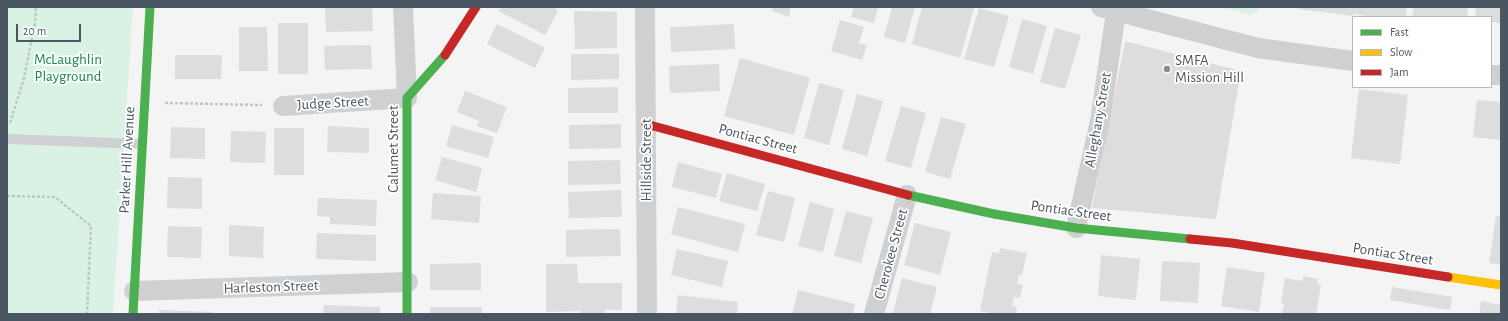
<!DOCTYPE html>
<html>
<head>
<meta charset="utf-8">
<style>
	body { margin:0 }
	#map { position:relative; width:1508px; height:321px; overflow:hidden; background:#f4f4f4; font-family:"Alegreya Sans",sans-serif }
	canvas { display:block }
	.frame { position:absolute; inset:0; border:8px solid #4a5661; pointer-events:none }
	.legend { position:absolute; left:1352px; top:16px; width:140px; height:72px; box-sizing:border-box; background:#fff; border:1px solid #b7bbc0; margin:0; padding:5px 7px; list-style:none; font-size:12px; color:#4a5661 }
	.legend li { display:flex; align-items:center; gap:8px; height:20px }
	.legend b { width:20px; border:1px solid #b7bbc0 }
	.scale { position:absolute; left:16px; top:24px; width:65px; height:18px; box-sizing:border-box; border:2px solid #4a5661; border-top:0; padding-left:5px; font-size:12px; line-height:14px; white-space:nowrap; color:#4a5661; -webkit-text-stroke:3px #fff; paint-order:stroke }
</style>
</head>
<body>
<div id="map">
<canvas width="1508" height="321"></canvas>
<div class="frame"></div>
<ul class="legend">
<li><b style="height:5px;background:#4caf50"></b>Fast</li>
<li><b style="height:5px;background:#ffc107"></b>Slow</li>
<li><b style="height:5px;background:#c62828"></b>Jam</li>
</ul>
<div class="scale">20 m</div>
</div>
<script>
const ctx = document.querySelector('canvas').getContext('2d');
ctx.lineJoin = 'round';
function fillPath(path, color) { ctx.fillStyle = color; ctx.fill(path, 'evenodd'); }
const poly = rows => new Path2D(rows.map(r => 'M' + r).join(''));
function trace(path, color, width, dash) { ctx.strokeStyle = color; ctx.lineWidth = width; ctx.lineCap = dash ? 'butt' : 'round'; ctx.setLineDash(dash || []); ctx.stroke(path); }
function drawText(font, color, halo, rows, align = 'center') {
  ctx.font = font + ' "Alegreya Sans",sans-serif'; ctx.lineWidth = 3.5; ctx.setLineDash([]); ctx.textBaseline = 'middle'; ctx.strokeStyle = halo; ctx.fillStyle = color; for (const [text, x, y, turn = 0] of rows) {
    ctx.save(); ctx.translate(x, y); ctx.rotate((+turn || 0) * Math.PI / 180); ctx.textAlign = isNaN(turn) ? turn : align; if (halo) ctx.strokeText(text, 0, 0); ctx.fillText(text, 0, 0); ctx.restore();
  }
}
const green = poly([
	[7,7,133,7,113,314,7,314],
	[1219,7,1259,7,1257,13,1253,12,1252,15]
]);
const building = poly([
	[325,7,372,7,373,31,326,32],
	[502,7,554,7,558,11,545,35,498,11],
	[773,7,791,7,789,17,772,11],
	[854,7,878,7,874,23,851,17],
	[892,7,915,7,905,43,884,37],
	[922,7,974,8,960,58,912,44],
	[1299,7,1407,7,1406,17,1374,17,1353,14,1353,16,1298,9],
	[1414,7,1468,7,1467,17,1412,17],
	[1476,7,1501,7,1501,23,1491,22,1491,17,1475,17],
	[979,8,1009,16,994,67,964,59],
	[574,11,617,12,617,48,575,49],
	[1022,19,1047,26,1033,74,1009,67],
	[840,20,864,27,859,43,867,45,862,60,831,51],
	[278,23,308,23,308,74,278,74],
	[497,24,545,48,535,68,487,44],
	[734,24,735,49,671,52,670,27],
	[239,27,267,27,268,71,239,71],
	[1055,28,1081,35,1065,89,1040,82],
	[1125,41,1241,71,1216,219,1092,208],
	[371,45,372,69,325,70,324,46],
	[571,54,619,54,619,79,571,80],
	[175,55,222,55,221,79,175,79],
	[740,58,810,78,794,135,724,116],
	[719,64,720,91,670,93,669,66],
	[819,83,844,90,829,145,804,138],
	[618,87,618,113,568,113,568,88],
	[1359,89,1408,95,1400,164,1351,158],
	[465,91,507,107,497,133,477,126,479,121,457,112],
	[857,94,883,101,867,156,842,149],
	[1477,100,1501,102,1501,140,1473,137],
	[901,106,926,113,911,168,885,161],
	[941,117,966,124,950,179,925,172],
	[621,124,621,148,569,149,569,125],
	[452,125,494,137,488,158,446,146],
	[328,126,369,128,369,153,327,152],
	[171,127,205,128,205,159,170,158],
	[274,128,304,128,304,175,274,175],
	[231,131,266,132,265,163,230,162],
	[442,157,482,168,476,192,435,180],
	[620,160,621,184,568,185,568,161],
	[678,162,722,174,716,198,672,187],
	[727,173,765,184,757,211,719,201],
	[168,177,202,178,202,209,167,208],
	[621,190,622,217,569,218,568,192],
	[768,191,795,198,784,242,756,235],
	[433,193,481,196,479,223,431,219],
	[318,198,377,200,376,226,330,224,330,217,317,216],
	[810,202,834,209,823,252,798,246],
	[678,207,745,224,738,252,671,234],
	[846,211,873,218,861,263,834,256],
	[1496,216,1501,217,1501,265,1489,263],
	[915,223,951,232,940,275,904,265],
	[229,225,264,227,263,258,229,256],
	[168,226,202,227,201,258,167,257],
	[620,229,621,256,566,257,566,230],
	[317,233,376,235,376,261,316,259],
	[1000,248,1027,253,1022,275,1019,275,1017,284,1023,285,1020,298,1014,297,1012,306,1017,307,1016,314,995,314,980,311,992,252,999,254],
	[677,249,728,261,722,287,671,275],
	[1101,255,1140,259,1136,300,1098,296],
	[1162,261,1200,263,1198,303,1160,301],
	[481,263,481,290,430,290,430,264],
	[546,264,577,264,578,283,622,283,622,310,605,310,605,314,581,314,581,311,546,312],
	[1227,267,1265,273,1259,312,1221,306],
	[1303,276,1318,279,1317,284,1321,285,1316,314,1282,314,1284,304,1281,303,1285,278,1303,281],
	[902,278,937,287,930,314,898,314,893,313],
	[1392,287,1452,297,1450,310,1390,300],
	[798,290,855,304,853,314,792,314],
	[678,295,738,302,737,314,676,314],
	[1481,301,1501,305,1501,314,1479,314],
	[324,305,380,307,380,314,323,314],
	[430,307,482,307,482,314,430,314],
	[159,310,213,312,213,314,159,314]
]);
const path = poly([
	[165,103,262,105],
	[10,123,24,78,35,23,36,7],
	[7,196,55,197,91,226,87,314]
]);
const lane = poly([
	[7,139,142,144]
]);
const street = poly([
	[645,7,647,314],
	[1101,7,1258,48,1353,61],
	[1491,75,1501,75],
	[283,106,407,98,403,7],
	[1076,228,1100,121,1116,12],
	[134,291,408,282],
	[874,314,907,195]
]);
const fast = poly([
	[908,195,994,214,1076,228,1190,239],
	[133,314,150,7],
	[407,314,407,98,445,55]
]);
const slow = poly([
	[1448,277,1501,285]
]);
const jam = poly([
	[445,55,476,7],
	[646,124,908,195],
	[1190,239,1232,243,1448,277]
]);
const markers = [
	[1167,69,4,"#868d94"]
];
const parkNames = [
	["McLaughlin",68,59],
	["Playground",68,76]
];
const poiNames = [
	["SMFA",1175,60],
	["Mission Hill",1175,77]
];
const streetNames = [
	["Judge Street",333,103,-3],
	["Alleghany Street",1098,120,-80],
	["Pontiac Street",758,139,15],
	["Calumet Street",393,149,-90],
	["Parker Hill Avenue",127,160,-87],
	["Hillside Street",646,160,-90],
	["Pontiac Street",1071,211,8],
	["Cherokee Street",891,254,-75],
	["Pontiac Street",1393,254,9],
	["Harleston Street",271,287,-2]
];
fillPath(green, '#d9f2e3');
fillPath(building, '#ddddde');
trace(path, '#bcc7c4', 2.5, [3, 2]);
trace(lane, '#ced0d2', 10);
trace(street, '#ced0d2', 20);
trace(fast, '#4caf50', 9);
trace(slow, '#ffc107', 9);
trace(jam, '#c62828', 9);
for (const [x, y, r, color] of markers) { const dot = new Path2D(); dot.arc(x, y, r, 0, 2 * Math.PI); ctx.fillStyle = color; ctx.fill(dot); trace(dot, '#fff', 1.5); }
drawText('15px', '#17864f', '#fff', parkNames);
drawText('15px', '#4a5661', '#fff', poiNames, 'left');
drawText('15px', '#4a5661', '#fff', streetNames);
</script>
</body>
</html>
